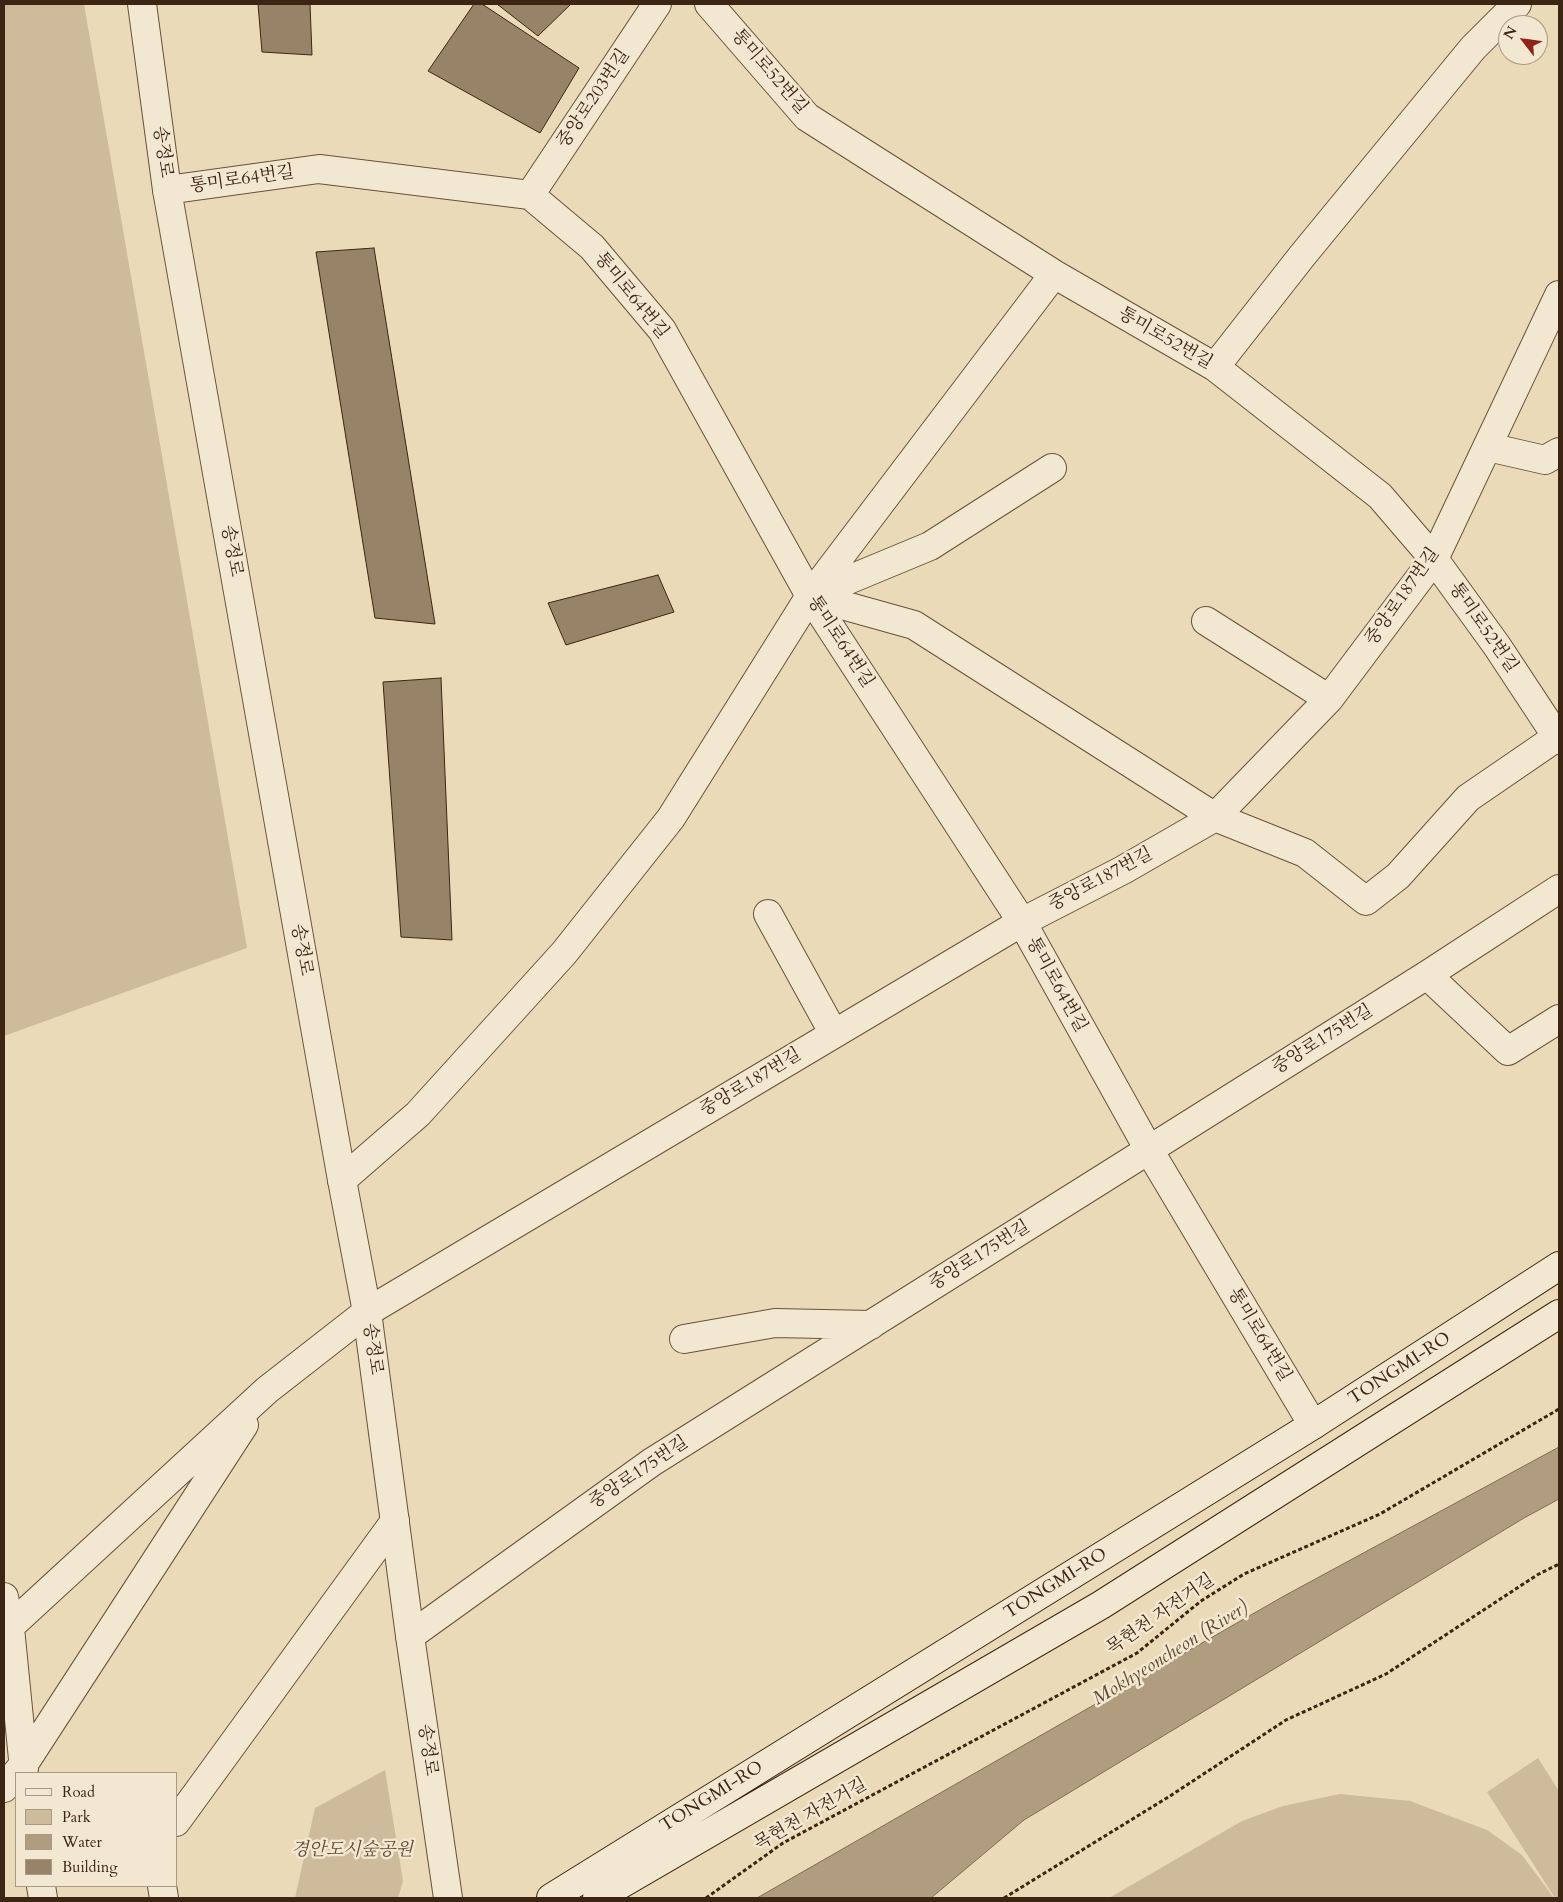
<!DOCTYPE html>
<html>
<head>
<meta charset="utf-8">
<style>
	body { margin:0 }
	#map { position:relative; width:1563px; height:1902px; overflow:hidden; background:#ebdab7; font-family:Cardo,serif }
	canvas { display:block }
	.frame { position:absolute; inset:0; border:5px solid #3d2513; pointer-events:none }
	.legend { position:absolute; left:15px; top:1772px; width:162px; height:115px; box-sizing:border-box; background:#f2e7d0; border:1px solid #aa9984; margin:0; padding:6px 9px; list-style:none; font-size:15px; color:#3d2513 }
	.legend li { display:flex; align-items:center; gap:10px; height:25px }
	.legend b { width:25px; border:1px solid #aa9984 }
	.north { position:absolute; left:1498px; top:15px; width:50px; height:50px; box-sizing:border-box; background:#f2e7d0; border:1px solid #aa9984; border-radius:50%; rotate:300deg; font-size:14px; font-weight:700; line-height:20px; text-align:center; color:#3d2513 }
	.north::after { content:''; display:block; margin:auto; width:18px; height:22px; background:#8f2418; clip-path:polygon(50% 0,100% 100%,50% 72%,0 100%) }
</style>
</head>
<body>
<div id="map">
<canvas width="1563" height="1902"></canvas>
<div class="frame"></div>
<ul class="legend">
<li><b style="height:6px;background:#f2e7d0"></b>Road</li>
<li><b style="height:14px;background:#cdbb9b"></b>Park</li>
<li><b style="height:14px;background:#b09c7f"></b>Water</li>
<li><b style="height:14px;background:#978368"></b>Building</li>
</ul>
<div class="north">N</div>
</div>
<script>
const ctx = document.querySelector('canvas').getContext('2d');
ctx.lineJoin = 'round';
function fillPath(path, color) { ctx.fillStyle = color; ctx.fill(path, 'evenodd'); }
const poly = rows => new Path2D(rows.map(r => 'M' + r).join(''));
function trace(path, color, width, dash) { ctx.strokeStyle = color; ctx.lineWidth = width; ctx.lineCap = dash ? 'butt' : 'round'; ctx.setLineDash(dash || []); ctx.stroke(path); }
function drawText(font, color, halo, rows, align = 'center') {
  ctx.font = font + ' Cardo,"Noto Serif KR",serif'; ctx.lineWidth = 5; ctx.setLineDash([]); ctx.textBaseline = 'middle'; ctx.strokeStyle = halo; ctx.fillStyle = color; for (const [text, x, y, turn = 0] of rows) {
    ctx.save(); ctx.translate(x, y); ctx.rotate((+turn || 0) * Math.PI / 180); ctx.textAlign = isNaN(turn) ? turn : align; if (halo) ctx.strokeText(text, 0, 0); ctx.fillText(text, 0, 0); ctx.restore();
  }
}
const green = poly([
	[4,4,84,4,247,948,4,1036],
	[1538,1758,1559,1791,1559,1898,1555,1898,1487,1792],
	[385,1770,403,1881,398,1898,295,1898,315,1808],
	[1340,1794,1410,1801,1487,1830,1522,1855,1554,1898,1109,1898,1242,1821,1283,1806]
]);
const water = poly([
	[1559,1447,1559,1499,1524,1518,1024,1820,931,1898,757,1898,1284,1596,1559,1447]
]);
const building = poly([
	[258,4,310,4,312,55,262,52,258,4],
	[474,4,482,4,579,68,540,133,428,71,474,4],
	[497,4,571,4,538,36,497,4],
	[374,248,435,624,375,618,316,252,374,248],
	[658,575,674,612,566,645,548,603,658,575],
	[441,678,452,940,401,937,383,682,441,678]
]);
const path = poly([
	[706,1898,783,1843,1137,1653,1201,1601,1244,1574,1380,1514,1559,1409],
	[1004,1898,1170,1796,1286,1720,1386,1674,1537,1575,1559,1564]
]);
const minor = poly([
	[709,4,807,117,1054,274,1215,367,1380,496,1434,559,1497,646,1559,740],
	[167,190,319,169,530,195,592,247,662,330,810,596,1022,922,1149,1150,1313,1425],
	[530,195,657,4],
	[1215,367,1302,256,1473,48,1517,4],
	[1488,447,1545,460,1559,452],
	[812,595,930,546,1052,468],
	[810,596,914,625,1215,817,1305,853,1366,901,1398,876,1468,798,1557,737],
	[1206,621,1329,699],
	[768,914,834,1034],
	[1427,975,1508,1051,1559,1019],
	[342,1180,418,1114,564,953,671,818,810,596,1054,274],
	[684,1339,775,1323,871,1325],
	[4,1597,10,1628,24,1769],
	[4,1632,267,1390,367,1312,1022,922,1123,870,1215,817,1329,699,1434,559,1559,295],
	[410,1636,652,1462,1427,975,1559,889],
	[4,1788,24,1764,244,1425],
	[176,1822,395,1521],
	[41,1886,43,1898],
	[162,1886,164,1898]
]);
const tertiary = poly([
	[142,4,167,190,342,1180,367,1312,410,1636,448,1898]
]);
const secondary = poly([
	[551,1898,1313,1425,1559,1266],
	[597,1898,1101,1605,1559,1314]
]);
const streetNames = [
	["통미로52번길",769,72,49],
	["중앙로203번길",594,99,-56],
	["송정로",162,152,82],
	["통미로64번길",242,180,-8],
	["통미로64번길",631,296,51],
	["통미로52번길",1165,339,30],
	["송정로",231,551,80],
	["중앙로187번길",1403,597,-55],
	["통미로52번길",1483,628,55],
	["통미로64번길",840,642,57],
	["중앙로187번길",1101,880,-28],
	["송정로",301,950,80],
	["통미로64번길",1056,985,61],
	["중앙로175번길",1323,1040,-32],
	["중앙로187번길",751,1083,-31],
	["중앙로175번길",980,1256,-32],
	["통미로64번길",1259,1335,59],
	["송정로",372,1349,82],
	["TONGMI-RO",1400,1369,-33],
	["중앙로175번길",639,1473,-34],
	["TONGMI-RO",1056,1584,-32],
	["목현천 자전거길",1161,1615,-35],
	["송정로",427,1750,82],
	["TONGMI-RO",712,1797,-32],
	["목현천 자전거길",811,1815,-30]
];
const parkNames = [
	["경안도시숲공원",352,1851]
];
const waterNames = [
	["Mokhyeoncheon (River)",1171,1654,-32]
];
fillPath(green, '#cdbb9b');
fillPath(water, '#b09c7f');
trace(water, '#826c54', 1);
fillPath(building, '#978368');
trace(building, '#3d2513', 1);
trace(minor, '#68523c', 30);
trace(tertiary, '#68523c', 30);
trace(secondary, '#3d2513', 30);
trace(path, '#3d2513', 3, [4, 2.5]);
trace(minor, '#f2e7d0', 28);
trace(tertiary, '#f2e7d0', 28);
trace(secondary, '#f2e7d0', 28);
drawText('18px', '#3d2513', '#f2e7d0', streetNames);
drawText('italic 18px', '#614a35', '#f2e7d0', parkNames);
drawText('italic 19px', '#604933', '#f2e7d0', waterNames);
</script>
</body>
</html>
